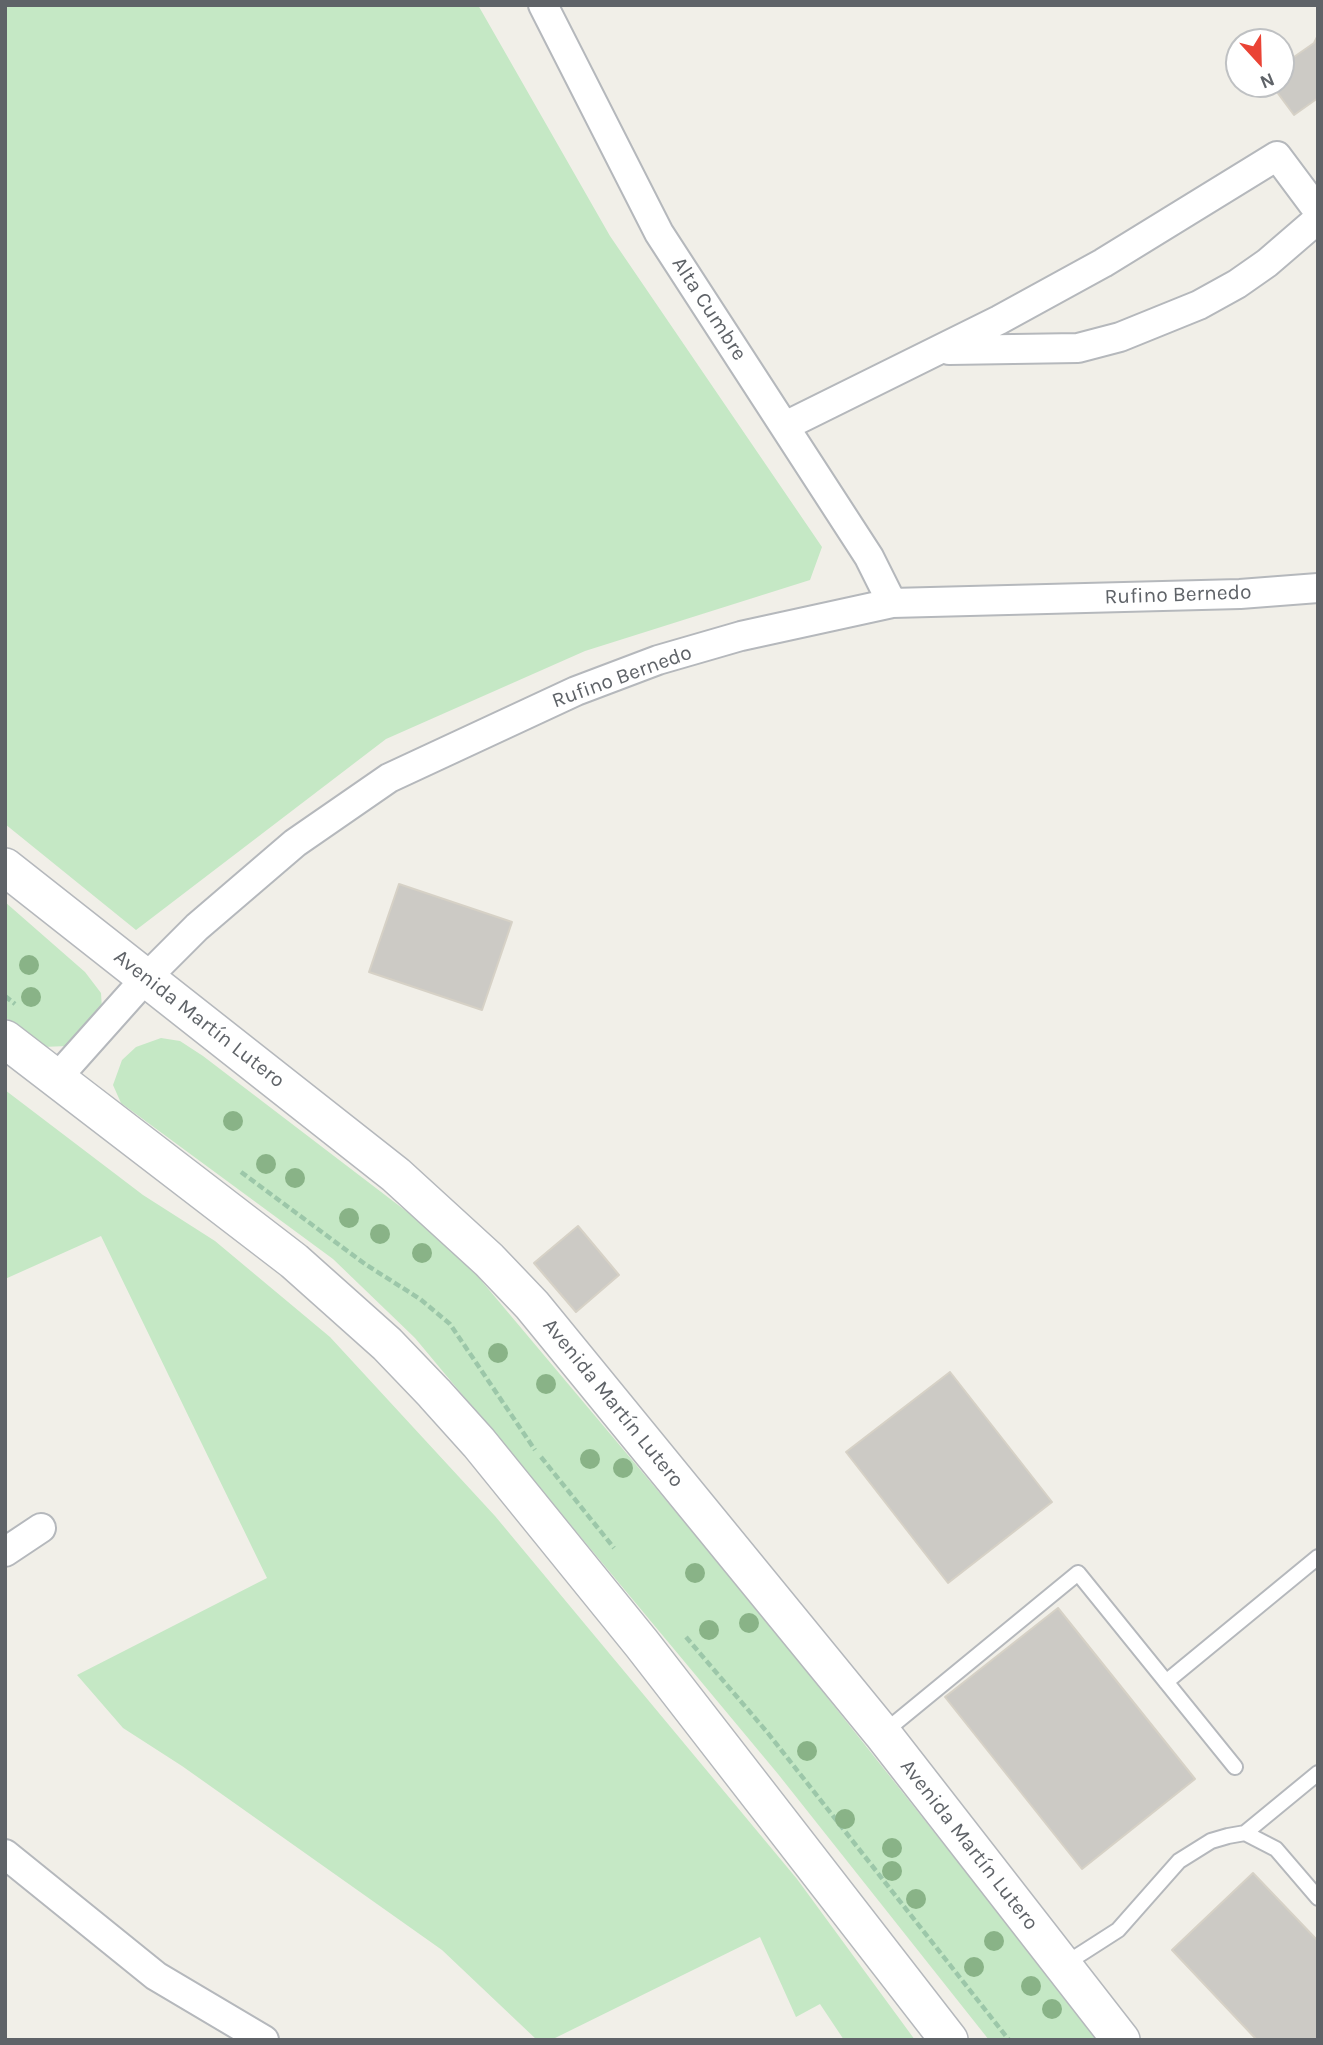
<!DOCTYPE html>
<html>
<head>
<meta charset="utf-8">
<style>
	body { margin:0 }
	#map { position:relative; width:1323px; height:2045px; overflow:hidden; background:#f1efe8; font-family:Karla,sans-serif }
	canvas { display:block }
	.frame { position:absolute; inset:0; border:7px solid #5f6368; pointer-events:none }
	.north { position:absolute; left:1225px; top:28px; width:70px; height:70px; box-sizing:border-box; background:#fff; border:2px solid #bfc1c3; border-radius:50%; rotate:158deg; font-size:19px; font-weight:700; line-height:28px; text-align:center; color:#5f6368 }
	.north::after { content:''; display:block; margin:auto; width:24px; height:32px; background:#ea4335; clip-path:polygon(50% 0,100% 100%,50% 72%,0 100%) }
</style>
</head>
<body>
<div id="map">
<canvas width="1323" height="2045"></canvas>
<div class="frame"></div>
<div class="north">N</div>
</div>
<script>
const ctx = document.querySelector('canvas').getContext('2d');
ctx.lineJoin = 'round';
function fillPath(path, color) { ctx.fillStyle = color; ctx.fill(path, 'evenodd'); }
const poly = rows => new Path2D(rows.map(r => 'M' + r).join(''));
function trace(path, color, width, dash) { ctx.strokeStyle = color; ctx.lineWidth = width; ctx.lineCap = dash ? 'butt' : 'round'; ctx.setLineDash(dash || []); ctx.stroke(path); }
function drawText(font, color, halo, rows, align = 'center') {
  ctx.font = font + ' Karla,sans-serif'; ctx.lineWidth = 7; ctx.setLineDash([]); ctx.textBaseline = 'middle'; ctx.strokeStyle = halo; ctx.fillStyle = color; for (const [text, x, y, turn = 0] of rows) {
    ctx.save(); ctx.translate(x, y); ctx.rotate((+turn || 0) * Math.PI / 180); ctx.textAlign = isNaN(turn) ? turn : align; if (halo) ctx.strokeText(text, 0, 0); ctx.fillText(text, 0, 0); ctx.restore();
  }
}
const green = poly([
	[5,5,478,5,610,236,822,547,810,580,585,651,386,739,136,930,5,824],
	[5,902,85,972,101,993,102,1009,67,1046,43,1047,5,1017],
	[161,1038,180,1041,203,1056,444,1240,469,1266,754,1605,1099,2040,989,2040,778,1774,415,1338,333,1259,121,1103,113,1085,122,1060,136,1047],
	[5,1090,143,1195,215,1241,330,1337,495,1516,797,1879,915,2040,844,2040,820,2004,796,2017,760,1937,551,2040,537,2040,442,1950,182,1766,123,1728,77,1675,267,1578,101,1236,5,1279]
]);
const building = poly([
	[1318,35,1318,98,1294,115,1271,84,1281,84,1281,66,1314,43,1318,35],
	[399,884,512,922,482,1010,369,972,399,884],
	[578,1226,619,1275,576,1312,534,1263,578,1226],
	[950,1372,1052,1502,948,1583,846,1452,950,1372],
	[1058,1608,1195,1779,1082,1869,945,1697,1058,1608],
	[1253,1873,1318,1941,1318,2040,1257,2040,1172,1950,1253,1873]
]);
const path = poly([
	[5,996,15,1004],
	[241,1172,365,1264,420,1299,450,1324,535,1450],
	[541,1457,614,1548],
	[686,1637,767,1732,1009,2040]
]);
const service = poly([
	[1166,1682,1318,1557],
	[883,1733,1078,1573,1235,1767],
	[1245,1833,1318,1773],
	[1065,1964,1118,1930,1179,1861,1211,1841,1228,1836,1245,1833,1276,1849,1318,1898]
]);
const minor = poly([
	[543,5,659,233,869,557,892,603],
	[949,350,1078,348,1120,337,1199,305,1237,284,1267,263,1318,219],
	[785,426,999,320,1103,263,1277,156,1318,211],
	[55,1080,146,978,197,927,295,843,389,778,576,691,658,660,741,636,892,603,1240,594,1318,588],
	[5,1552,41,1528],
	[5,1854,156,1976,264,2040]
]);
const tertiary = poly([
	[5,867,396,1175,489,1260,532,1305,882,1733,1121,2040],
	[5,1039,294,1261,387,1344,434,1393,479,1443,642,1644,949,2040]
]);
const trees = [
	[29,965],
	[31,997],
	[233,1121],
	[266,1164],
	[295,1178],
	[349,1218],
	[380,1234],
	[422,1253],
	[498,1353],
	[546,1384],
	[590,1459],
	[623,1468],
	[695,1573],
	[749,1623],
	[709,1630],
	[807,1751],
	[845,1819],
	[892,1848],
	[892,1871],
	[916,1899],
	[994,1941],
	[974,1967],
	[1031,1986],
	[1052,2009]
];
const streetNames = [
	["Alta Cumbre",709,309,57],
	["Rufino Bernedo",1178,595,-2],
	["Rufino Bernedo",622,677,-20],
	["Avenida Martín Lutero",199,1019,38],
	["Avenida Martín Lutero",613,1403,51],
	["Avenida Martín Lutero",969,1845,52]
];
fillPath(green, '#c5e8c5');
fillPath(building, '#cccac5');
trace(building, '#d6d1c6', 2);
trace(service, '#b5b8bc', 18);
trace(minor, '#b5b8bc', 32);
trace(tertiary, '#b5b8bc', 40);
trace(path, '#9cc7a9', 4.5, [7, 3.5]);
trace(service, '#fff', 14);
trace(minor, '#fff', 28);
trace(tertiary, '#fff', 37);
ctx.fillStyle = '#89b387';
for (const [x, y] of trees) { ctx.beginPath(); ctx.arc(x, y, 10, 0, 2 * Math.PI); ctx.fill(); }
drawText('21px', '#5f6368', '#fff', streetNames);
</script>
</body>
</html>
